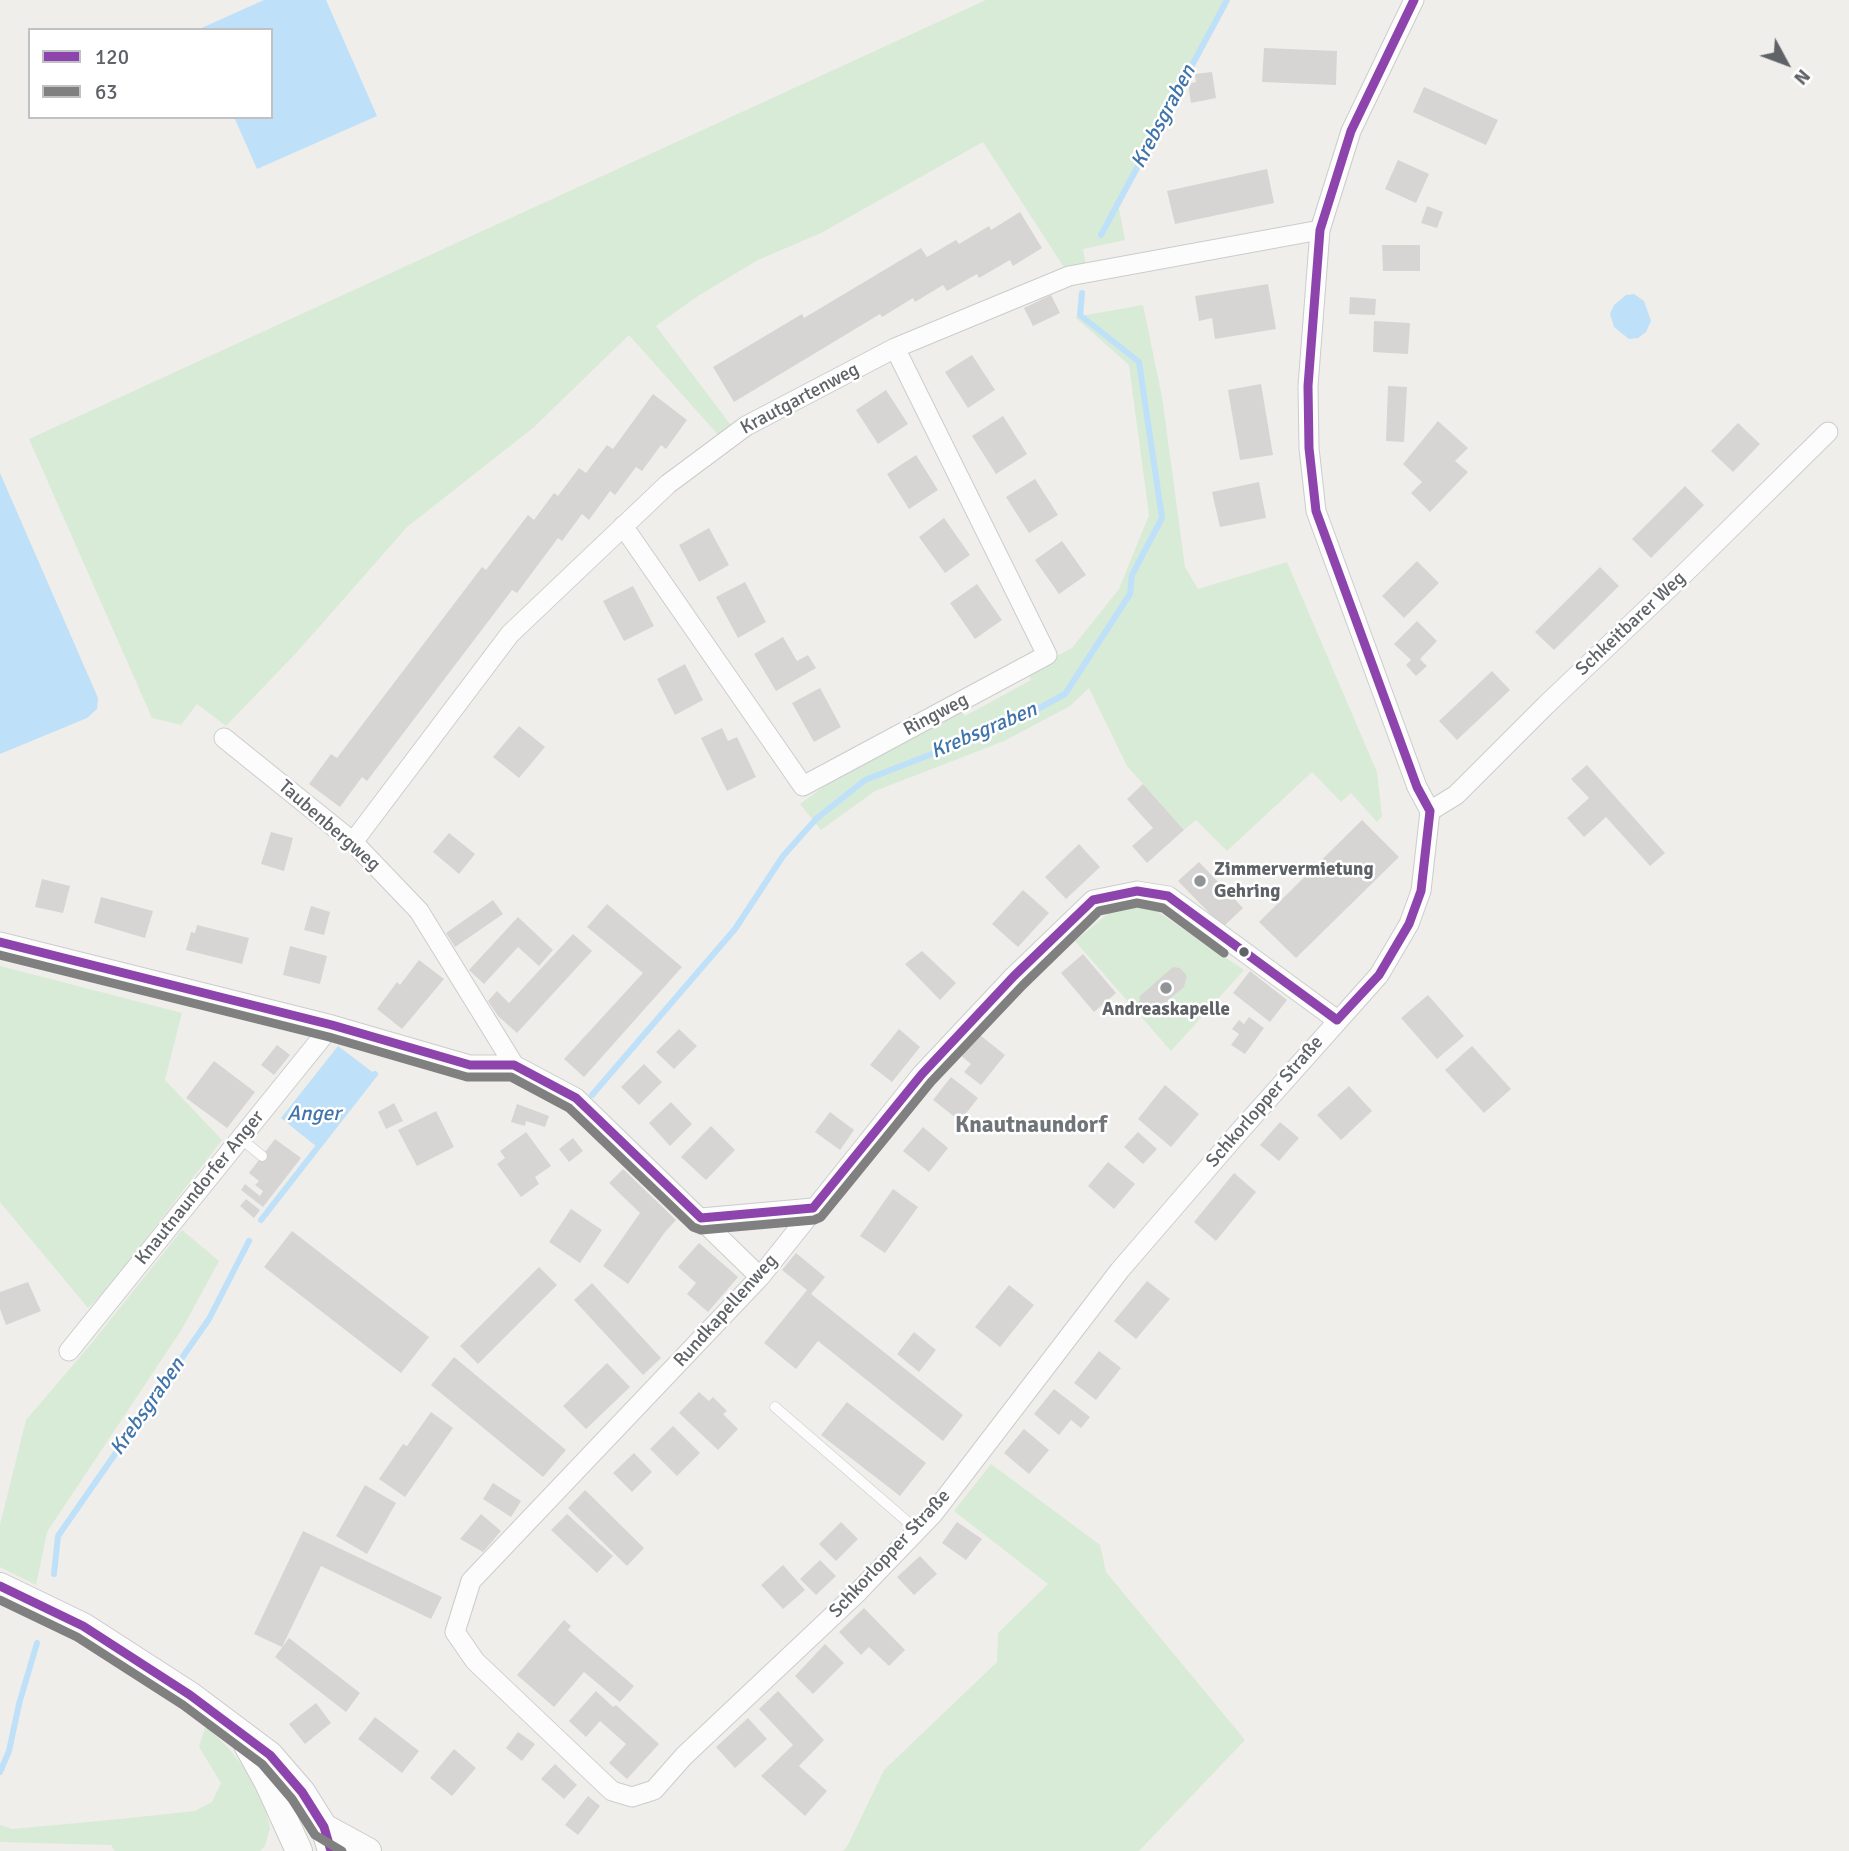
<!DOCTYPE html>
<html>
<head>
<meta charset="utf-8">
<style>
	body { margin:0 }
	#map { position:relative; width:1849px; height:1851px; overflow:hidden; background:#efeeea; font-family:Signika,sans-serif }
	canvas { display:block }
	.legend { position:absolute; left:28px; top:28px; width:245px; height:91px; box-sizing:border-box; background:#fff; border:2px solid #bfc1c3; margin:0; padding:9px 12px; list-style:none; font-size:21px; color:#5f6368 }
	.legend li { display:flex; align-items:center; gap:14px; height:35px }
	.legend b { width:35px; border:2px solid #bfc1c3 }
	.north { position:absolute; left:1751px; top:28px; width:70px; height:70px; -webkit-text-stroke:5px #fff; paint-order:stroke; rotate:131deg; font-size:19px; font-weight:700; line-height:28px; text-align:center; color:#5f6368 }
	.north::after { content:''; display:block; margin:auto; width:24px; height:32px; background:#5f6368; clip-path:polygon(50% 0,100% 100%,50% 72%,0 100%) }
</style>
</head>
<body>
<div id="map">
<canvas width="1849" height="1851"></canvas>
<ul class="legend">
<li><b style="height:9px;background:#8e44ad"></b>120</li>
<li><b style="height:9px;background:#808080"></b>63</li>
</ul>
<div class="north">N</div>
</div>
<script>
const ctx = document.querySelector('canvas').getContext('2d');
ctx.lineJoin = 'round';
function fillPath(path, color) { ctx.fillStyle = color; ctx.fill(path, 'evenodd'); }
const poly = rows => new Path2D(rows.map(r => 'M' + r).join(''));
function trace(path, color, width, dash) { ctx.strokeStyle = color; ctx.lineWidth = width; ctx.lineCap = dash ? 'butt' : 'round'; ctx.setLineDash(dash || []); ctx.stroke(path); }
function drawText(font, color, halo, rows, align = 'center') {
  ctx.font = font + ' Signika,sans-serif'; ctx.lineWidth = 5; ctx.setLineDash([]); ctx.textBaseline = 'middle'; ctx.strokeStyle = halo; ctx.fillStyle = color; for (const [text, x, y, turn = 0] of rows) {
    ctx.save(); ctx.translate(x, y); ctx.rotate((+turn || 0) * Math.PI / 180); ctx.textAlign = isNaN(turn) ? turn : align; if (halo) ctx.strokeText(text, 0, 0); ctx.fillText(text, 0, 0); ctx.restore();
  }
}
const green = poly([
	[986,0,1227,0,1118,203,1125,240,1083,249,1086,265,1065,269,983,142,821,233,758,260,698,296,656,326,733,428,720,437,629,335,533,428,407,527,298,651,226,726,197,704,181,725,152,718,29,439],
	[1143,305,1162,397,1185,567,1198,589,1287,562,1377,772,1382,816,1377,822,1351,793,1341,802,1312,772,1227,851,1196,820,1184,830,1127,766,1089,688,1070,706,1004,741,875,791,821,830,800,804,856,763,959,707,965,716,1031,680,1027,671,1072,648,1119,589,1149,515,1129,365,1075,317],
	[1148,905,1244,970,1171,1051,1075,941,1111,911],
	[0,966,182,1013,165,1080,222,1140,109,1287,88,1308,0,1202],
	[182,1230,219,1261,182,1329,47,1532,36,1585,0,1567,0,1525,26,1420,91,1344],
	[991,1464,1100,1545,1106,1572,1245,1740,1139,1851,843,1851,848,1845,884,1770,997,1662,998,1633,1048,1584,954,1511],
	[206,1725,231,1751,247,1772,266,1811,270,1828,265,1846,260,1851,115,1851,111,1845,0,1842,0,1825,12,1829,110,1820,195,1811,212,1802,221,1783,199,1747]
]);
const water = poly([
	[264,0,326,0,377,116,257,169,234,117,271,117,271,30,197,30],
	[1634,294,1644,301,1651,321,1646,332,1638,338,1629,339,1614,327,1610,314,1614,305,1626,295],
	[0,473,98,698,97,709,87,718,0,754],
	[338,1046,375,1074,317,1147,281,1118]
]);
const stream = poly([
	[1101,235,1227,0],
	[592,1095,735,929,783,856,816,819,865,780,1014,722,1065,694,1130,594,1132,575,1162,518,1139,362,1080,315,1082,293],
	[261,1220,375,1074],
	[54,1574,58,1536,209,1319,249,1241],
	[0,1772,9,1751,19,1704,37,1643]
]);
const building = poly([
	[1264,48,1337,51,1336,85,1262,82],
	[1212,72,1216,98,1191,103,1188,84,1196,82,1195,74],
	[1424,87,1498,120,1486,145,1413,112],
	[1398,160,1429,174,1416,203,1385,189],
	[1267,169,1274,203,1175,224,1167,191],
	[1427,206,1443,212,1437,228,1421,223],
	[1020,212,1042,248,1013,266,1010,260,979,278,977,274,947,291,943,285,915,302,913,298,882,317,880,314,734,402,713,367,802,314,804,318,921,248,927,257,956,240,959,244,989,226,991,230],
	[1382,245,1420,245,1420,271,1383,271],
	[1268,284,1276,329,1215,339,1212,318,1199,321,1195,296],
	[1051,295,1060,313,1033,326,1024,308],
	[1350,297,1376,299,1375,315,1349,314],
	[1374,321,1410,323,1408,354,1373,352],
	[972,355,995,390,968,408,945,372],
	[1261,384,1273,455,1240,460,1228,390],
	[1388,386,1407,387,1404,442,1386,441],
	[886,390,908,424,878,444,856,410],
	[653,394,687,420,666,449,661,445,642,471,636,467,615,495,610,491,589,520,582,514,562,541,558,538,517,593,512,590,367,781,362,777,340,807,309,784,331,754,337,758,482,567,486,570,528,515,534,520,554,493,558,496,579,468,586,473,607,445,613,449],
	[1003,416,1027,454,996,474,972,436],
	[1438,421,1468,448,1455,461,1468,472,1430,512,1411,493,1422,482,1403,464],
	[1738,423,1760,444,1733,472,1711,451],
	[916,455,938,490,909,509,887,474],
	[1035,479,1058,515,1029,533,1006,497],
	[1259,482,1266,518,1220,527,1212,492],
	[1685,486,1704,505,1651,558,1632,539],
	[944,518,970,555,945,573,919,537],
	[709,528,729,565,699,582,679,545],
	[1062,541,1086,575,1059,594,1035,560],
	[1417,561,1439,583,1404,618,1382,596],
	[1600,567,1619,586,1554,650,1535,632],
	[745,582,766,622,738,638,716,597],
	[977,584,1002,620,975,639,950,603],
	[633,586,654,626,624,641,603,601],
	[1417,621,1437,641,1420,659,1427,666,1416,676,1406,665,1411,660,1394,644],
	[783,637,797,661,808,655,816,668,776,691,754,654],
	[685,664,703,700,675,715,657,679],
	[1492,671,1510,690,1457,740,1439,721],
	[820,688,841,727,814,742,792,703],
	[519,726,545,747,519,778,493,757],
	[722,728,728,741,737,737,756,777,727,791,701,738],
	[1587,765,1665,853,1650,866,1606,817,1584,837,1567,818,1589,798,1571,779],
	[1143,784,1184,830,1147,863,1132,846,1153,828,1127,799],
	[1362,820,1399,857,1296,958,1259,922],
	[271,832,293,838,284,871,261,864],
	[449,833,475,854,459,874,433,852],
	[1079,844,1100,867,1066,899,1045,877],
	[1199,862,1243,908,1223,927,1178,881],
	[42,879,70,886,63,913,35,907],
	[1023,890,1049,913,1018,947,992,924],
	[101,897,153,911,145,938,94,923],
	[493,900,503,914,455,947,446,933],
	[607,904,682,967,584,1077,564,1059,643,973,587,927],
	[311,906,330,912,324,935,304,930],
	[518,917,553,950,539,966,518,947,484,984,469,970],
	[197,925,249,938,242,964,186,950,191,932,195,933],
	[573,934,592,951,517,1033,498,1016,488,1001,497,991,509,1003],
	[290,946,327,956,320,984,283,975],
	[922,951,956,983,940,1000,905,964],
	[1083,954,1116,993,1094,1012,1061,973],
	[419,960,444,979,402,1029,377,1009,397,982,400,985],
	[1173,967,1180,968,1187,976,1184,987,1154,1012,1146,1012,1139,1003,1140,996],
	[1250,971,1287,1000,1270,1022,1233,993],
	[1428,995,1464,1036,1437,1059,1401,1018],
	[1249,1017,1264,1028,1245,1054,1231,1045,1239,1034,1232,1029,1239,1020,1244,1024],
	[679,1029,697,1046,674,1069,656,1052],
	[899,1029,920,1047,892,1082,870,1065],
	[976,1032,1005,1055,981,1085,964,1072,971,1064,959,1054],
	[277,1045,290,1055,274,1075,261,1065],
	[1472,1046,1511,1089,1484,1113,1445,1070],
	[214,1061,255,1092,227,1128,186,1098],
	[644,1064,662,1082,639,1105,621,1087],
	[951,1077,978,1098,960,1121,933,1100],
	[1165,1085,1199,1114,1171,1147,1138,1119],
	[1349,1086,1372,1111,1341,1140,1317,1115],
	[671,1102,692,1124,670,1146,649,1123],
	[394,1103,403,1121,386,1129,378,1112],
	[517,1104,549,1116,545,1127,526,1121,525,1126,511,1122],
	[436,1111,454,1147,417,1166,398,1130],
	[830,1112,854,1130,840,1150,815,1132],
	[1280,1122,1299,1138,1279,1161,1260,1145],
	[711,1126,735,1150,706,1180,681,1157],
	[923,1127,948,1148,929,1172,903,1151],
	[526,1132,551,1166,535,1177,539,1184,521,1197,497,1164,505,1158,500,1151],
	[1138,1132,1157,1149,1143,1164,1124,1147],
	[573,1138,583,1151,569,1162,559,1149],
	[275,1139,301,1158,263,1207,241,1190,245,1184,260,1196,263,1191,255,1185,259,1181,249,1173],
	[1108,1162,1135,1184,1114,1209,1088,1186],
	[623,1169,676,1220,665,1232,628,1284,603,1266,640,1213,609,1183],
	[1234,1173,1256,1192,1216,1241,1194,1222],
	[893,1189,918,1207,885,1253,860,1236],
	[246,1199,260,1210,254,1218,240,1206],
	[571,1209,602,1230,580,1263,549,1242],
	[292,1231,429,1337,401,1373,264,1267],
	[699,1243,738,1277,708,1312,687,1294,696,1283,678,1267],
	[796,1253,825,1277,811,1294,963,1415,943,1441,818,1341,796,1369,764,1343,807,1290,782,1270],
	[539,1267,557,1285,478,1364,460,1346],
	[1147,1281,1170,1299,1136,1339,1114,1321],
	[28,1282,41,1311,6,1325,0,1309,0,1292],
	[592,1283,661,1358,643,1375,574,1300],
	[1009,1285,1034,1305,1000,1347,975,1327],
	[914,1332,936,1350,919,1372,897,1354],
	[1099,1351,1121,1368,1096,1400,1074,1383],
	[454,1357,566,1450,543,1477,431,1385],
	[607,1363,630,1387,586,1429,563,1406],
	[1054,1389,1090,1417,1081,1428,1071,1420,1059,1435,1034,1414],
	[699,1392,709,1401,713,1397,727,1411,723,1414,738,1429,718,1450,679,1413],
	[847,1402,926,1463,900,1496,821,1435],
	[431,1412,453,1428,405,1497,379,1479,403,1444,407,1446],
	[673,1426,700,1453,677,1476,650,1449],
	[1024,1429,1049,1450,1029,1474,1004,1453],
	[634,1453,652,1472,632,1492,613,1473],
	[493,1483,521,1501,511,1517,483,1499],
	[365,1485,396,1503,367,1554,336,1536],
	[585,1490,644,1548,627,1566,568,1508],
	[481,1514,501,1531,483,1552,460,1539],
	[567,1514,613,1556,597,1573,551,1530],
	[841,1522,858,1539,836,1561,819,1544],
	[957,1522,982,1539,966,1560,942,1543],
	[303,1531,442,1597,431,1619,321,1566,282,1647,254,1634],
	[920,1556,937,1574,914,1595,897,1577],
	[820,1560,836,1576,816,1595,800,1579],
	[783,1565,805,1590,783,1609,761,1585],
	[864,1608,905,1650,889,1666,869,1647,861,1655,839,1632],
	[564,1620,571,1626,568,1630,634,1686,620,1702,584,1672,554,1707,517,1675],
	[289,1638,360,1693,346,1712,275,1657],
	[825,1644,844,1663,813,1694,795,1676],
	[596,1691,613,1707,616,1705,659,1744,627,1779,609,1763,626,1744,600,1721,586,1737,569,1721],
	[778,1691,824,1740,799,1766,827,1791,805,1816,761,1776,793,1745,759,1709],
	[316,1703,331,1723,305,1744,289,1724],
	[375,1717,419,1751,402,1773,358,1739],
	[748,1718,767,1739,735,1768,716,1747],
	[518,1732,535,1744,522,1761,506,1748],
	[454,1749,476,1768,452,1796,430,1778],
	[555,1764,577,1785,564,1799,541,1779],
	[588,1796,600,1806,578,1835,565,1825]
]);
const service = poly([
	[240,1138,262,1156],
	[775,1407,917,1530]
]);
const minor = poly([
	[623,526,803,786,1047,655,895,348],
	[224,738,353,842,419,911,514,1065],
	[1430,811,1456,795,1546,705,1689,569,1828,432],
	[353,842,510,634,668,484,746,426,895,348,1069,276,1320,230],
	[0,942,332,1025,470,1065,514,1065,576,1098,760,1277],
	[1337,1020,1168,896,1137,891,1093,900,1014,976,922,1074,760,1277,471,1581,455,1632,475,1661,612,1791,632,1797,654,1790,684,1756,858,1592,933,1514,1120,1270,1239,1132,1379,975,1409,924,1421,891,1430,811,1417,787,1316,511,1309,448,1308,386,1320,230,1351,131,1414,0],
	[701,1218,813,1208],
	[69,1351,332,1025]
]);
const secondary = poly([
	[0,1586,83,1626,190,1695,270,1755,302,1792,324,1827,331,1851],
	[247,1745,268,1783,299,1851],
	[324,1827,368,1851]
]);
const bus1 = poly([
	[0,942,332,1025,470,1065,514,1065,576,1098,701,1218,813,1208],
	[1337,1020,1379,975,1409,924,1421,891,1430,811,1417,787,1316,511,1309,448,1308,386,1320,230,1351,131,1414,0],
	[813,1208,922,1074,1014,976,1093,900,1137,891,1168,896,1337,1020],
	[0,1586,83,1626,190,1695,270,1755,302,1792,324,1827,331,1851]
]);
const bus2 = poly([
	[0,955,329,1037,467,1077,511,1077,569,1108,693,1227,701,1230,814,1220,821,1217,931,1082,1023,985,1099,911,1137,903,1163,908,1224,953],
	[0,1600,77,1637,183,1705,262,1764,292,1799,315,1835,342,1851]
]);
const markers = [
	[1200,881,7,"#919496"],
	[1244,952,6,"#5f6368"],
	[1166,988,7,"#919496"]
];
const streetNames = [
	["Krautgartenweg",800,399,-28],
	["Schkeitbarer Weg",1631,624,-43],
	["Ringweg",936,715,-28],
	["Taubenbergweg",329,826,41],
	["Schkorlopper Straße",1265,1102,-49],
	["Knautnaundorfer Anger",200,1188,-51],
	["Rundkapellenweg",726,1311,-48],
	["Schkorlopper Straße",890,1554,-47]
];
const poiNames = [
	["Zimmervermietung",1214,870],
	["Gehring",1214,892],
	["Andreaskapelle",1166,1010,"center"]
];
const waterNames = [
	["Krebsgraben",1164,117,-62],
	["Krebsgraben",984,731,-23],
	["Anger",314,1114],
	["Krebsgraben",148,1407,-55]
];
const quarterNames = [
	["Knautnaundorf",1031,1126]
];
fillPath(green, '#d8ebd6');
fillPath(water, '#bfe0f9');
trace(stream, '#bfe0f9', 6);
fillPath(building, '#d6d5d3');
trace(service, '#cbcccc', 11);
trace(minor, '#cbcccc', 21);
trace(secondary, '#cacacb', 28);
trace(service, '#fdfcfc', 10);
trace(minor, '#fdfcfc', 19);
trace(secondary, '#fdfcfc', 26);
trace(bus1, '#8e44ad', 9);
trace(bus2, '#808080', 9);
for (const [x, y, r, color] of markers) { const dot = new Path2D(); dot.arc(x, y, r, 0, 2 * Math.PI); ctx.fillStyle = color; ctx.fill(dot); trace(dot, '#fff', 2.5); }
drawText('19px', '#5f6368', '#fff', streetNames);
drawText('bold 19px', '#5f6368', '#fff', poiNames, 'left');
drawText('italic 21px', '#4174aa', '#fff', waterNames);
drawText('bold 23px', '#70757a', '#fff', quarterNames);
</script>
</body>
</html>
